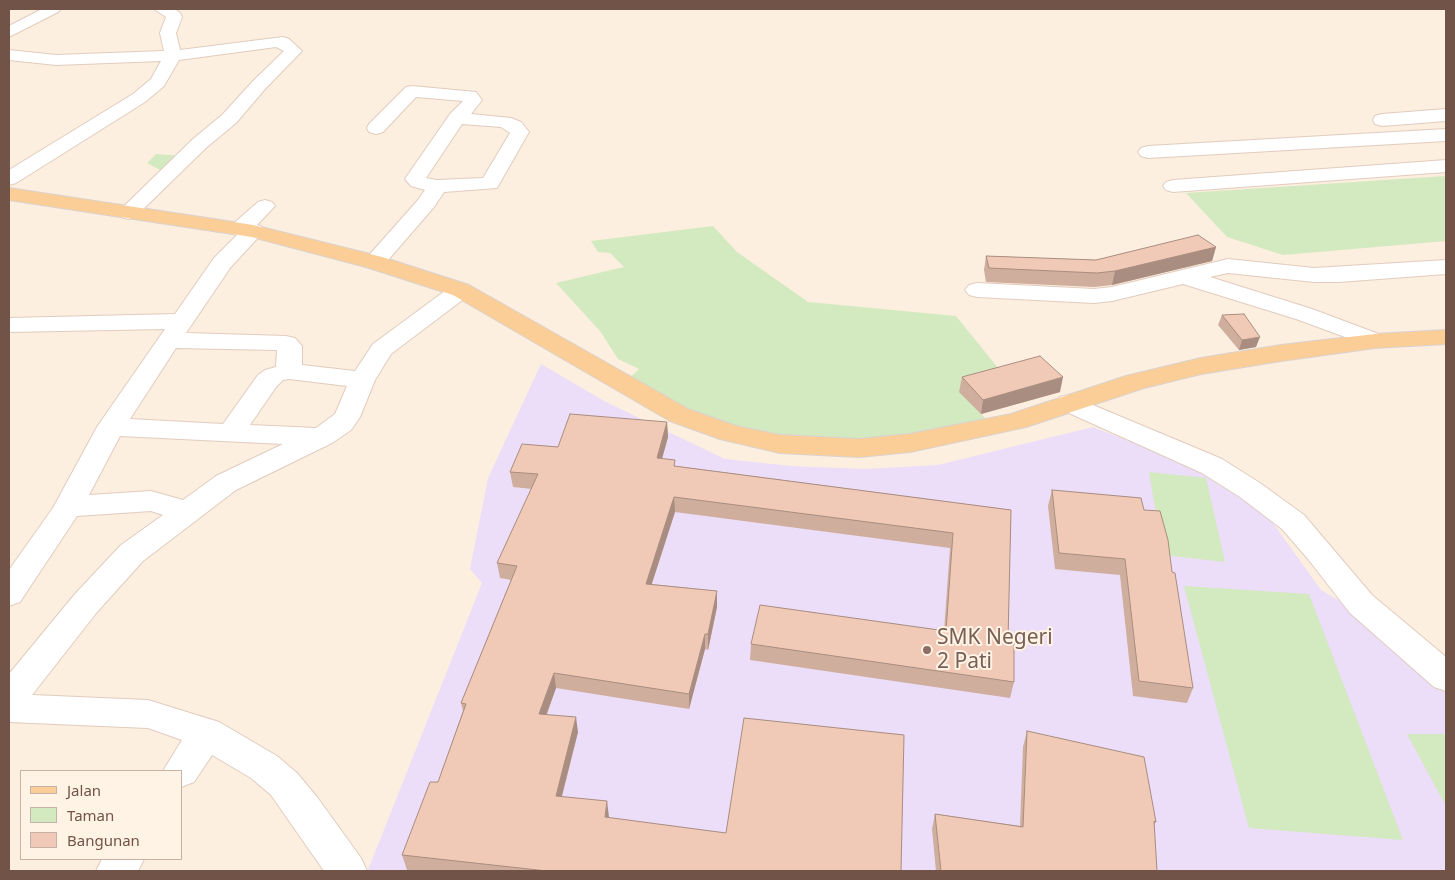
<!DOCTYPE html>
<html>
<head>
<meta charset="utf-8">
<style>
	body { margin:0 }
	#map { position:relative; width:1455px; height:880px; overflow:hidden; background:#fcefdf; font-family:"Noto Sans",sans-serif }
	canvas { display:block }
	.frame { position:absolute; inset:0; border:10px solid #725348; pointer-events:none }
	.legend { position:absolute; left:20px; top:770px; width:162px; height:90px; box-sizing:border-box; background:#fff3e5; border:1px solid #c7b3a6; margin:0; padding:6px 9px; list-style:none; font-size:15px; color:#725348 }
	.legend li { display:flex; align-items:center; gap:10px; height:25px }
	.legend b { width:25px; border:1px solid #c7b3a6 }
</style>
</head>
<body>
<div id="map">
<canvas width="1455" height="880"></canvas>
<div class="frame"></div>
<ul class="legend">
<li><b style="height:6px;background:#fbce97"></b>Jalan</li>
<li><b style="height:14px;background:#d3e9bf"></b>Taman</li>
<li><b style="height:14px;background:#f1cab7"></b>Bangunan</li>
</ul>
</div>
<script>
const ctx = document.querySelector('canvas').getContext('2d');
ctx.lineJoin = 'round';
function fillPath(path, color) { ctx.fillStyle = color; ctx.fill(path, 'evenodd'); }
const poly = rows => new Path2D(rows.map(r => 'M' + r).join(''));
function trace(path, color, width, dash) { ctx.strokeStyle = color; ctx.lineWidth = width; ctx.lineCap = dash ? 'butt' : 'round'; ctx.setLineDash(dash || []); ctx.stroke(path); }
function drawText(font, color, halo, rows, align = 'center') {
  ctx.font = font + ' "Noto Sans",sans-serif'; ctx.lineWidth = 4; ctx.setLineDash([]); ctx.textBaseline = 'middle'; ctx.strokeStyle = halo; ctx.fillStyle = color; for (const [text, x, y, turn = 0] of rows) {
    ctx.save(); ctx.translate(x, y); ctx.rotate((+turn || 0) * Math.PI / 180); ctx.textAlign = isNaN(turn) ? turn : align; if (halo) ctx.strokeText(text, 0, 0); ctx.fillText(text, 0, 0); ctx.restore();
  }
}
const education = poly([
	[541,364,604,401,725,459,791,466,865,469,938,465,1093,427,1190,465,1268,516,1321,590,1352,608,1446,693,1446,871,370,871,368,870,482,583,470,569,488,478]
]);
const green = poly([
	[156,154,182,156,164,172,147,163],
	[1446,176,1446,241,1283,255,1227,237,1186,193],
	[713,226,737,252,808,302,956,316,1007,379,981,414,989,422,863,445,764,438,701,421,627,380,639,369,618,359,600,331,556,283,624,267,610,253,598,252,591,241],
	[1149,472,1206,478,1225,562,1163,555],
	[1184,586,1309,594,1403,840,1249,828],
	[1407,734,1446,734,1446,806]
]);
const minor = poly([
	[42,9,61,9,58,12,9,37,9,26,42,9],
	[154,9,175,9,180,13,182,17,176,33,180,50,283,37,289,39,302,51,265,89,236,123,207,147,135,217,128,219,121,217,117,213,193,139,222,115,253,81,284,51,276,47,179,60,164,86,145,102,16,183,9,185,9,170,133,94,151,79,161,61,56,65,9,60,9,50,56,55,164,51,160,33,166,17,154,9],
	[412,86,476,92,482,100,471,114,511,118,521,122,529,132,497,188,444,192,434,207,382,267,374,269,366,267,363,262,418,200,425,190,411,186,405,179,450,114,463,101,416,97,383,132,376,134,369,132,367,128,369,124,406,87,412,86],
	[462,124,501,127,510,133,483,178,437,180,426,178,462,124],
	[1446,109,1446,121,1382,126,1375,124,1373,120,1375,116,1382,114,1446,109],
	[1446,129,1446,141,1148,158,1141,156,1138,152,1141,148,1148,146,1446,129],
	[1446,160,1446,172,1173,192,1166,190,1163,186,1166,182,1173,180,1446,160],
	[265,200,272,202,275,206,257,225,261,226,264,231,230,268,186,333,286,336,295,338,302,346,302,365,355,371,373,344,453,285,461,283,469,285,473,290,469,295,391,354,375,380,360,417,351,430,332,443,236,490,143,561,97,612,32,695,148,700,219,722,277,756,297,773,317,797,361,858,367,871,324,871,271,795,251,778,212,755,194,782,181,787,181,771,163,771,182,740,148,728,9,722,9,674,75,594,121,545,163,515,151,511,77,516,20,602,9,606,9,570,53,508,97,427,165,329,9,332,9,318,175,314,214,258,237,235,233,234,230,229,233,224,258,202,265,200],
	[176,348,277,350,276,367,265,370,258,375,223,424,130,419,176,348],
	[289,379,347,386,335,414,316,428,250,425,276,387,283,380,289,379],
	[120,436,283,444,216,476,183,500,151,491,89,495,120,436],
	[1228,259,1314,268,1446,260,1446,274,1339,282,1314,282,1228,273,1210,277,1312,309,1384,336,1387,341,1384,346,1375,348,1296,319,1183,284,1112,301,1094,303,977,297,969,295,965,290,969,285,977,283,1094,289,1112,287,1228,259],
	[1069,395,1222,459,1260,483,1304,515,1372,595,1446,657,1446,691,1434,687,1350,613,1308,559,1282,529,1240,497,1202,473,1060,409,1056,403,1060,397,1069,395],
	[102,859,144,859,138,871,96,871,102,859]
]);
const major = poly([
	[9,188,253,225,382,257,469,285,688,409,736,426,780,435,859,439,910,434,1011,414,1126,376,1201,358,1281,345,1375,334,1446,330,1446,344,1375,348,1281,361,1201,374,1144,388,1026,427,910,452,859,457,780,453,720,439,670,421,453,295,366,267,252,237,9,200,9,188]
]);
const wall = poly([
	[1216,247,1212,261,1112,285,1094,287,986,282,984,270,986,256,1096,260],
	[1222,315,1256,347,1239,350,1218,325],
	[962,377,1060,392,981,414,959,392],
	[667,422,668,437,662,459,676,466,1011,510,1008,640,1014,682,1010,698,750,660,751,644,944,631,950,548,675,512,651,584,717,591,717,607,708,650,705,649,689,709,556,688,547,714,578,732,562,796,608,818,901,871,418,871,407,870,402,855,438,782,463,711,461,703,511,580,500,578,497,563,532,489,513,487,510,472,558,447],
	[1052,490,1144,510,1172,572,1193,688,1187,703,1133,696,1120,575,1055,569,1048,506],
	[1027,731,1156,822,1154,825,1157,871,936,871,932,829,935,814,1020,826,1023,747]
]);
const shadedWall = poly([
	[1216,247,1212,261,1112,285,1115,271],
	[1260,337,1256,347,1239,350,1242,340],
	[1063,377,1060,392,981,414,983,400],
	[667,422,668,437,658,473,657,458],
	[674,497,675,512,647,599,646,584],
	[717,591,717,607,708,650,708,634],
	[705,634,705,649,689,709,689,694],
	[554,673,556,688,541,729,539,714],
	[576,717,578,732,558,811,556,796],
	[607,801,609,817,607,832,605,817]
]);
const building = poly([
	[1198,235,1216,247,1115,271,1097,273,989,268,986,256,1096,260,1198,235],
	[1244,314,1260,337,1242,340,1222,315,1244,314],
	[1040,356,1063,377,983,400,962,377,1040,356],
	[570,414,667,422,657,458,675,460,674,466,1011,510,1008,640,1014,640,1014,682,751,644,760,605,946,631,953,533,674,497,646,584,717,591,708,634,705,634,689,694,554,673,539,714,576,717,556,796,607,801,605,817,726,833,744,718,904,735,901,871,547,871,402,855,430,782,438,782,466,704,461,703,517,566,497,563,538,474,510,472,522,444,558,447,570,414],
	[1052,490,1141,498,1144,510,1160,511,1168,540,1172,572,1175,573,1193,688,1139,681,1125,559,1059,553,1052,490],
	[1027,731,1144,757,1156,822,1154,821,1157,871,941,871,935,814,1023,827,1027,731]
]);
const markers = [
	[927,650,5,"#8d6e63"]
];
const nearEducationnames = [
	["SMK Negeri",937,638],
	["2 Pati",937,662]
];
fillPath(education, '#ecddf8');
fillPath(green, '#d3e9bf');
trace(minor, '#e1ccbf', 2);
trace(major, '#dad2cf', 2);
fillPath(minor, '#fff');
fillPath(major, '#fbce97');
fillPath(wall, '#cfae9d');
fillPath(shadedWall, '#a98d80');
fillPath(building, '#f1cab7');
trace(building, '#a98d80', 1);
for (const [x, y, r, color] of markers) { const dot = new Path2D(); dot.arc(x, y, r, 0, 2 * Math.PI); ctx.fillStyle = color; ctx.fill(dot); trace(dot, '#fff3e5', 2); }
drawText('21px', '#785e54', '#fff3e5', nearEducationnames, 'left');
</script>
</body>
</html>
